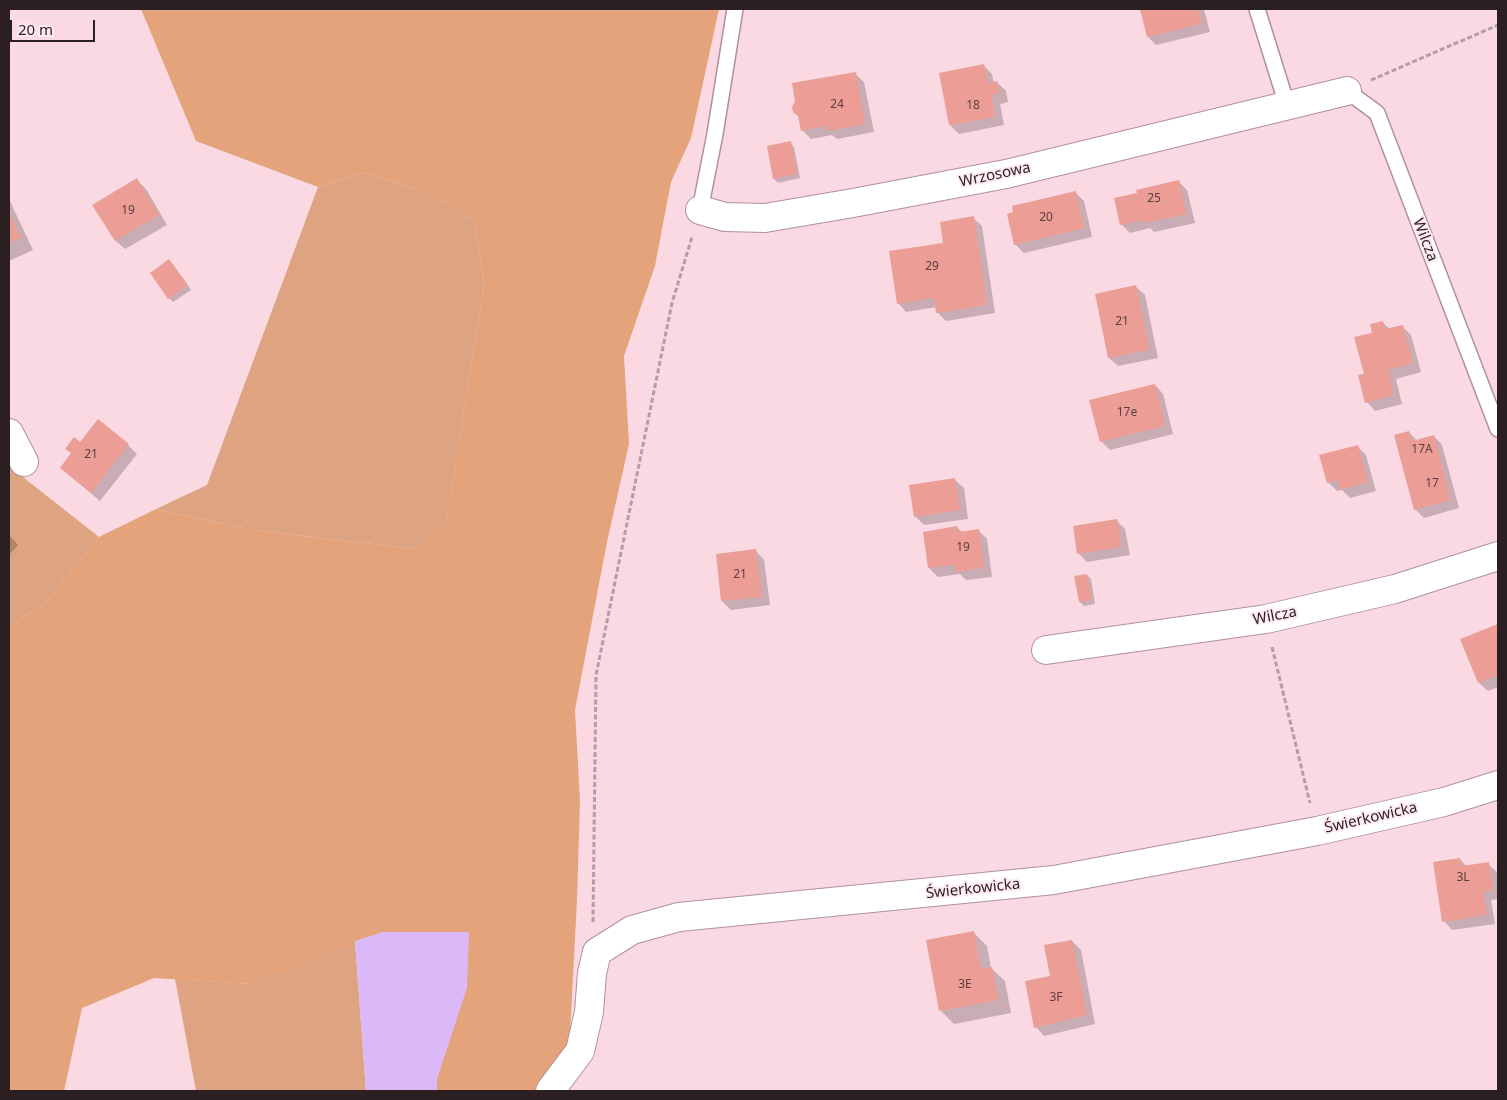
<!DOCTYPE html>
<html>
<head>
<meta charset="utf-8">
<style>
	body { margin:0 }
	#map { position:relative; width:1507px; height:1100px; overflow:hidden; background:#fad9e2; font-family:"Noto Sans",sans-serif }
	canvas { display:block }
	.frame { position:absolute; inset:0; border:10px solid #2b1f22; pointer-events:none }
	.scale { position:absolute; left:10px; top:20px; width:85px; height:22px; box-sizing:border-box; border:2px solid #2b1f22; border-top:0; padding-left:6px; font-size:15px; line-height:18px; white-space:nowrap; color:#2b1f22; -webkit-text-stroke:4px #ffeaef; paint-order:stroke }
</style>
</head>
<body>
<div id="map">
<canvas width="1507" height="1100"></canvas>
<div class="frame"></div>
<div class="scale">20 m</div>
</div>
<script>
const ctx = document.querySelector('canvas').getContext('2d');
ctx.lineJoin = 'round';
function fillPath(path, color) { ctx.fillStyle = color; ctx.fill(path, 'evenodd'); }
const poly = rows => new Path2D(rows.map(r => 'M' + r).join(''));
function trace(path, color, width, dash) { ctx.strokeStyle = color; ctx.lineWidth = width; ctx.lineCap = dash ? 'butt' : 'round'; ctx.setLineDash(dash || []); ctx.stroke(path); }
function drawText(font, color, halo, rows, align = 'center') {
  ctx.font = font + ' "Noto Sans",sans-serif'; ctx.lineWidth = 4; ctx.setLineDash([]); ctx.textBaseline = 'middle'; ctx.strokeStyle = halo; ctx.fillStyle = color; for (const [text, x, y, turn = 0] of rows) {
    ctx.save(); ctx.translate(x, y); ctx.rotate((+turn || 0) * Math.PI / 180); ctx.textAlign = isNaN(turn) ? turn : align; if (halo) ctx.strokeText(text, 0, 0); ctx.fillText(text, 0, 0); ctx.restore();
  }
}
const green = poly([
	[363,173,428,192,474,220,484,284,446,524,416,549,253,530,156,509,207,485,318,187],
	[9,454,19,474,99,537,45,603,9,626],
	[355,941,366,1091,196,1091,175,979,249,984]
]);
const forest = poly([
	[141,9,719,9,691,138,671,182,655,266,624,356,629,444,607,542,575,710,580,801,577,900,568,1072,562,1091,437,1091,437,1079,384,932,249,984,154,978,82,1008,64,1091,9,1091,9,626,45,603,99,537,156,509,253,530,416,549,446,523,484,284,474,220,428,192,363,173,318,187,196,141]
]);
const water = poly([
	[383,932,469,932,467,988,437,1079,437,1091,366,1091,355,941]
]);
const shadow = poly([
	[1141,9,1204,9,1210,32,1156,45,1148,37],
	[984,66,992,74,994,83,997,82,1006,91,1008,102,1000,104,1004,125,959,134,950,125,940,74],
	[855,74,864,82,874,132,837,139,832,135,811,139,802,130],
	[790,143,794,147,800,178,778,183,774,179],
	[137,180,146,189,167,225,125,249,116,241,94,205],
	[1178,181,1187,190,1195,223,1154,232,1150,228,1130,233,1121,224],
	[1075,192,1084,201,1092,237,1024,253,1015,244],
	[9,199,33,250,9,261],
	[973,218,982,226,995,313,946,321,937,312,937,307,906,312,898,303,945,244],
	[173,265,191,290,173,302,169,298],
	[1136,287,1145,295,1158,358,1118,366,1109,358],
	[1382,322,1390,329,1402,326,1411,335,1421,372,1396,379,1402,404,1375,411,1367,402,1365,375,1374,334],
	[1155,385,1163,394,1173,434,1110,450,1101,441],
	[1409,432,1417,441,1434,436,1442,445,1459,508,1424,518,1415,509],
	[80,444,128,445,137,454,100,501,61,468],
	[1357,446,1366,455,1376,491,1350,498,1342,490,1337,491,1328,482],
	[955,480,964,488,968,519,924,525,915,516],
	[1116,520,1125,529,1130,555,1087,562,1079,554],
	[957,527,962,532,979,531,987,539,992,577,966,580,960,574,938,577,929,568],
	[9,535,18,545,9,555],
	[756,551,764,560,770,605,731,610,722,601],
	[1087,575,1091,579,1095,604,1084,606,1080,602],
	[1498,625,1498,687,1488,691,1479,683,1462,640],
	[1460,859,1467,867,1488,864,1497,872,1498,899,1491,900,1495,924,1452,930,1444,921],
	[973,932,987,946,991,968,1005,981,1011,1013,954,1024,941,1011],
	[1072,941,1081,950,1095,1024,1044,1036,1036,1027,1051,977]
]);
const building = poly([
	[1140,9,1198,9,1202,24,1147,37],
	[984,64,988,83,997,81,1000,93,992,95,995,117,949,125,939,73],
	[856,72,865,124,827,131,825,126,801,131,798,116,793,112,792,107,795,102,792,83],
	[791,141,797,174,773,179,767,146],
	[137,178,159,215,115,241,92,205],
	[1179,180,1187,214,1144,223,1143,220,1120,225,1114,198,1137,193,1136,190],
	[1076,191,1084,228,1014,245,1007,214,1013,212,1012,206],
	[9,212,21,237,9,243],
	[974,216,987,305,936,313,934,298,897,304,889,251,943,243,940,222],
	[169,259,188,285,168,299,150,273],
	[1136,285,1150,350,1108,358,1095,294],
	[1383,321,1385,329,1403,325,1413,363,1388,370,1394,395,1365,403,1358,375,1364,374,1354,337,1372,333,1370,324],
	[1155,384,1165,426,1100,442,1089,400],
	[98,419,129,444,91,493,60,468,71,453,65,449,74,437,80,442],
	[1409,431,1412,441,1434,435,1451,500,1414,510,1394,435],
	[1358,445,1368,482,1340,490,1337,480,1327,483,1319,455],
	[955,478,960,510,914,517,909,485],
	[1117,519,1122,547,1077,554,1073,526],
	[957,526,959,532,979,529,984,568,957,572,954,565,928,568,923,532],
	[756,549,762,597,721,601,716,554],
	[1087,574,1092,600,1079,602,1074,576],
	[1498,624,1498,675,1478,683,1460,639],
	[1460,858,1462,866,1489,862,1493,890,1483,892,1487,915,1442,922,1433,862],
	[974,931,981,969,992,967,999,1000,939,1011,926,940],
	[1072,940,1087,1015,1034,1028,1025,981,1050,976,1044,945]
]);
const path = poly([
	[1371,80,1498,25],
	[1272,647,1310,803],
	[593,922,596,675,672,303,692,237]
]);
const lane = poly([
	[1257,9,1287,105],
	[1347,91,1377,113,1498,429],
	[700,210,715,134,735,9]
]);
const street = poly([
	[700,210,725,217,765,218,853,203,1006,174,1347,91],
	[9,433,24,462],
	[1046,650,1266,619,1395,589,1498,556],
	[550,1091,580,1051,589,1012,592,973,597,952,632,930,679,917,1054,880,1317,831,1444,802,1498,785]
]);
const numberNames = [
	["24",837,105],
	["18",973,106],
	["25",1154,199],
	["19",128,211],
	["20",1046,218],
	["29",932,267],
	["21",1122,322],
	["17e",1127,413],
	["17A",1422,450],
	["21",91,455],
	["17",1432,484],
	["19",963,548],
	["21",740,575],
	["3L",1463,878],
	["3E",965,985],
	["3F",1056,998]
];
const streetNames = [
	["Wrzosowa",995,175,-12],
	["Wilcza",1425,240,69],
	["Wilcza",1275,616,-11],
	["Świerkowicka",1371,818,-13],
	["Świerkowicka",973,889,-6]
];
fillPath(green, '#dea481');
fillPath(forest, '#e5a37c');
fillPath(water, '#dbb9f9');
fillPath(shadow, '#0003');
fillPath(building, '#ec9d96');
trace(lane, '#b0919a', 18);
trace(street, '#b0919a', 30);
trace(path, '#b69ca3', 3, [5, 2.5]);
trace(lane, '#fff', 15);
trace(street, '#fff', 28);
drawText('12px', '#5b3e3f', null, numberNames);
drawText('15px', '#2b1f22', '#ffeaef', streetNames);
</script>
</body>
</html>
